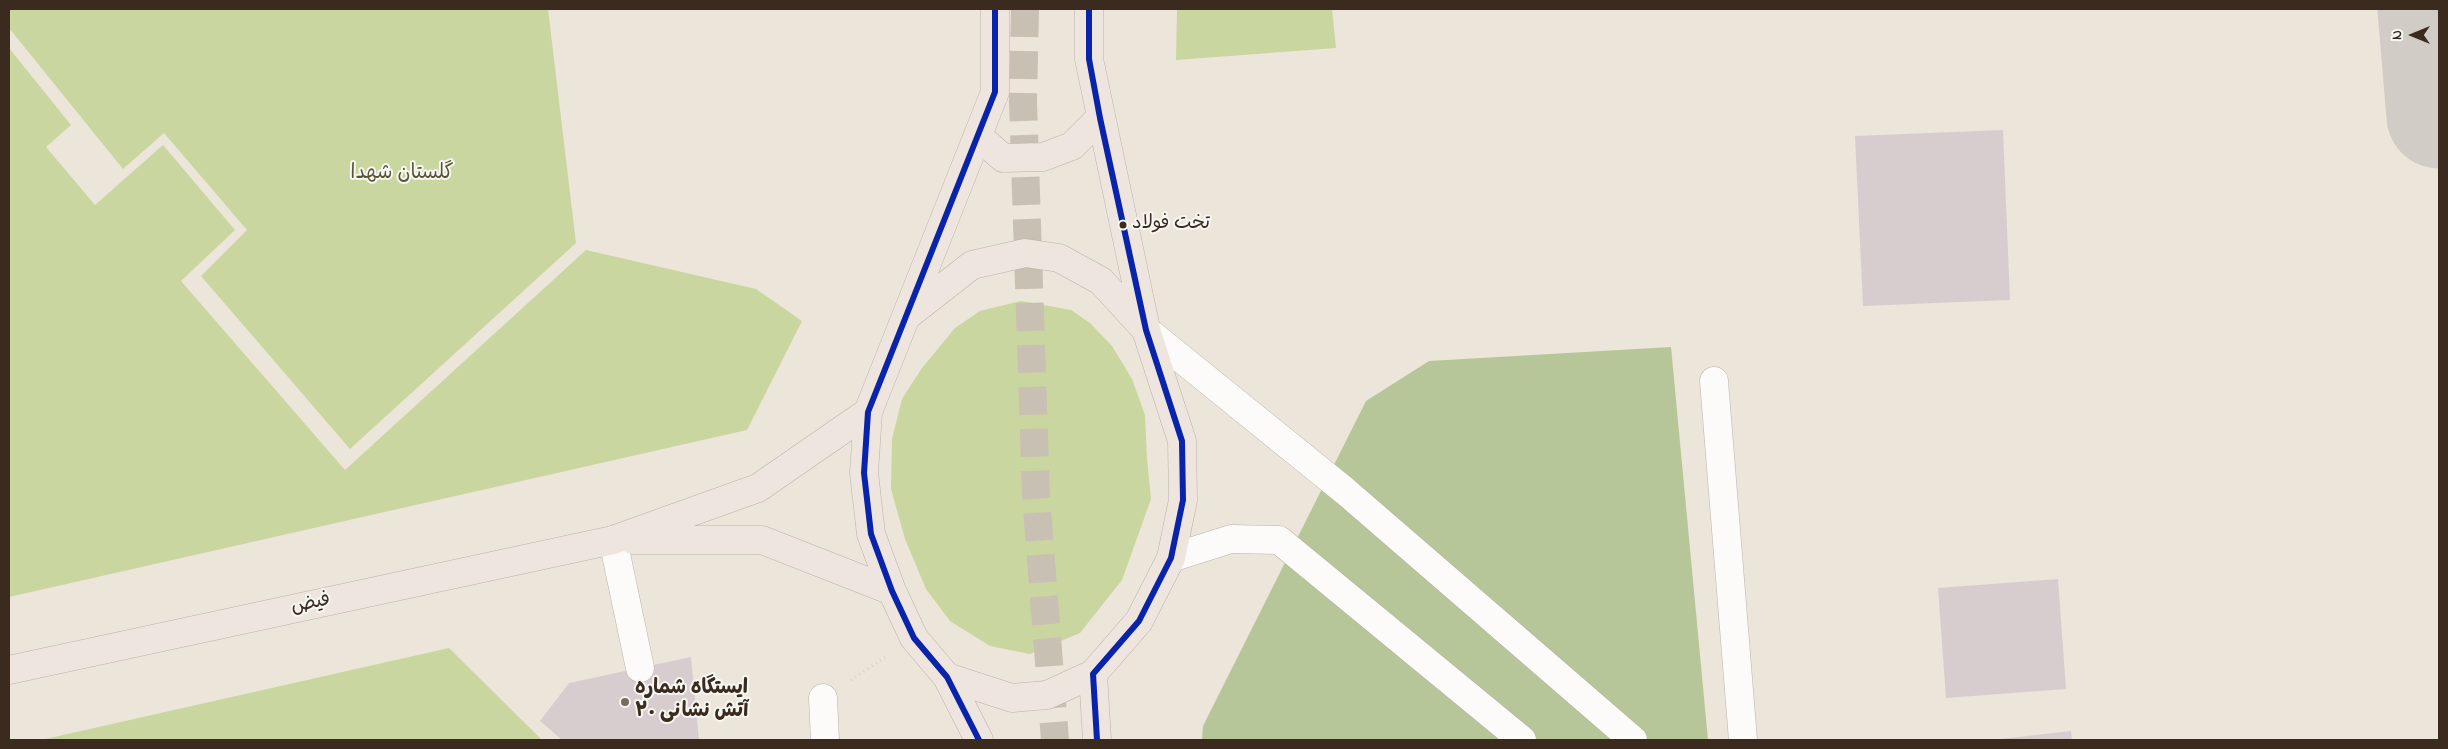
<!DOCTYPE html>
<html>
<head>
<meta charset="utf-8">
<style>
	body { margin:0 }
	#map { position:relative; width:2448px; height:749px; overflow:hidden; background:#ece5da; font-family:"Indie Flower",sans-serif }
	canvas { display:block }
	.frame { position:absolute; inset:0; border:10px solid #3b2a1e; pointer-events:none }
	.north { position:absolute; left:2388px; top:10px; width:50px; height:50px; -webkit-text-stroke:4px #f6f6f2; paint-order:stroke; rotate:270deg; font-size:14px; font-weight:700; line-height:20px; text-align:center; color:#3b2a1e }
	.north::after { content:''; display:block; margin:auto; width:18px; height:22px; background:#3b2a1e; clip-path:polygon(50% 0,100% 100%,50% 72%,0 100%) }
</style>
</head>
<body>
<div id="map">
<canvas width="2448" height="749"></canvas>
<div class="frame"></div>
<div class="north">N</div>
</div>
<script>
const ctx = document.querySelector('canvas').getContext('2d');
ctx.lineJoin = 'round';
function fillPath(path, color) { ctx.fillStyle = color; ctx.fill(path, 'evenodd'); }
const poly = rows => new Path2D(rows.map(r => 'M' + r).join(''));
function trace(path, color, width, dash) { ctx.strokeStyle = color; ctx.lineWidth = width; ctx.lineCap = dash ? 'butt' : 'round'; ctx.setLineDash(dash || []); ctx.stroke(path); }
function drawText(font, color, halo, rows, align = 'center') {
  ctx.font = font + ' "Indie Flower","Playpen Sans Arabic",sans-serif'; ctx.lineWidth = 4; ctx.setLineDash([]); ctx.textBaseline = 'middle'; ctx.strokeStyle = halo; ctx.fillStyle = color; for (const [text, x, y, turn = 0] of rows) {
    ctx.save(); ctx.translate(x, y); ctx.rotate((+turn || 0) * Math.PI / 180); ctx.textAlign = isNaN(turn) ? turn : align; if (halo) ctx.strokeText(text, 0, 0); ctx.fillText(text, 0, 0); ctx.restore();
  }
}
const green = poly([
	[9,9,548,9,576,243,350,449,201,276,247,230,164,133,123,169,9,28],
	[1177,9,1332,9,1336,48,1176,60],
	[9,48,71,125,46,147,95,205,163,145,235,230,181,281,345,470,586,250,756,289,802,321,747,430,9,597],
	[1021,301,1071,310,1090,323,1112,346,1132,379,1145,415,1147,459,1151,499,1122,580,1080,633,1030,654,990,646,950,621,926,589,905,539,891,489,892,439,902,399,922,368,955,328,980,311],
	[449,648,542,740,41,740]
]);
const forest = poly([
	[1671,347,1708,740,1202,740,1203,726,1366,401,1429,361]
]);
const taxiway = poly([
	[2430,9,2439,116]
]);
const building = poly([
	[2003,130,2010,300,1863,306,1855,136],
	[2058,579,2066,689,1946,698,1938,588],
	[691,657,699,740,562,740,540,721,569,683],
	[2071,731,2072,740,2001,740,2001,739]
]);
const majorTunnel = poly([
	[1025,9,1023,102,1036,496,1055,740]
]);
const path = poly([
	[851,680,885,657]
]);
const minor = poly([
	[1146,330,1345,491,1633,740],
	[1714,381,1743,740],
	[613,540,640,668],
	[1171,558,1231,539,1279,540,1522,740],
	[823,698,825,740]
]);
const major = poly([
	[1089,9,1089,59,1146,329],
	[978,136,1003,158,1043,157,1072,146,1100,118],
	[908,315,972,265,1025,253,1059,258,1101,281,1146,330,1182,441,1183,500,1171,558,1139,621,1093,674,1047,695,1012,698,947,677,914,638,892,591,871,534,864,473,868,412,995,92,995,9],
	[633,540,762,540,892,591],
	[9,670,613,540,758,488,868,412],
	[1093,674,1097,740],
	[947,677,979,740]
]);
const bus1 = poly([
	[1089,9,1089,59,1100,118,1146,330,1182,441,1183,500,1171,558,1139,621,1093,674,1097,740],
	[979,740,947,677,914,638,892,591,871,534,864,473,868,412,995,92,995,9]
]);
const markers = [
	[1123,225,4.5,"#3b2a1e"],
	[625,702,5,"#796b60"]
];
const busNames = [
	["تخت فولاد",1132,225]
];
const parkNames = [
	["گلستان شهدا",402,175]
];
const streetNames = [
	["فیض",311,605,-12]
];
const poiNames = [
	["ایستگاه شماره",635,690],
	["۲۰ آتش نشانی",635,713]
];
fillPath(green, '#cad69f');
fillPath(forest, '#b7c698');
trace(taxiway, '#d1ccc5', 105);
fillPath(building, '#d8cdce');
trace(majorTunnel, '#c9c0b4', 28, [28, 14]);
trace(minor, '#b8b2aa', 29);
trace(major, '#b8b2aa', 29);
trace(path, '#d5d2cf', 3, [1, 4]);
trace(minor, '#fcfbf9', 28);
trace(major, '#eee6de', 28);
trace(bus1, '#0924aa', 6);
for (const [x, y, r, color] of markers) { const dot = new Path2D(); dot.arc(x, y, r, 0, 2 * Math.PI); ctx.fillStyle = color; ctx.fill(dot); trace(dot, '#f6f6f2', 2); }
drawText('19px', '#3b2a1e', '#f6f6f2', busNames, 'left');
drawText('20px', '#585232', '#f6f6f2', parkNames);
drawText('20px', '#3b2a1e', '#f6f6f2', streetNames);
drawText('bold 20px', '#3b2a1e', '#f6f6f2', poiNames, 'left');
</script>
</body>
</html>
